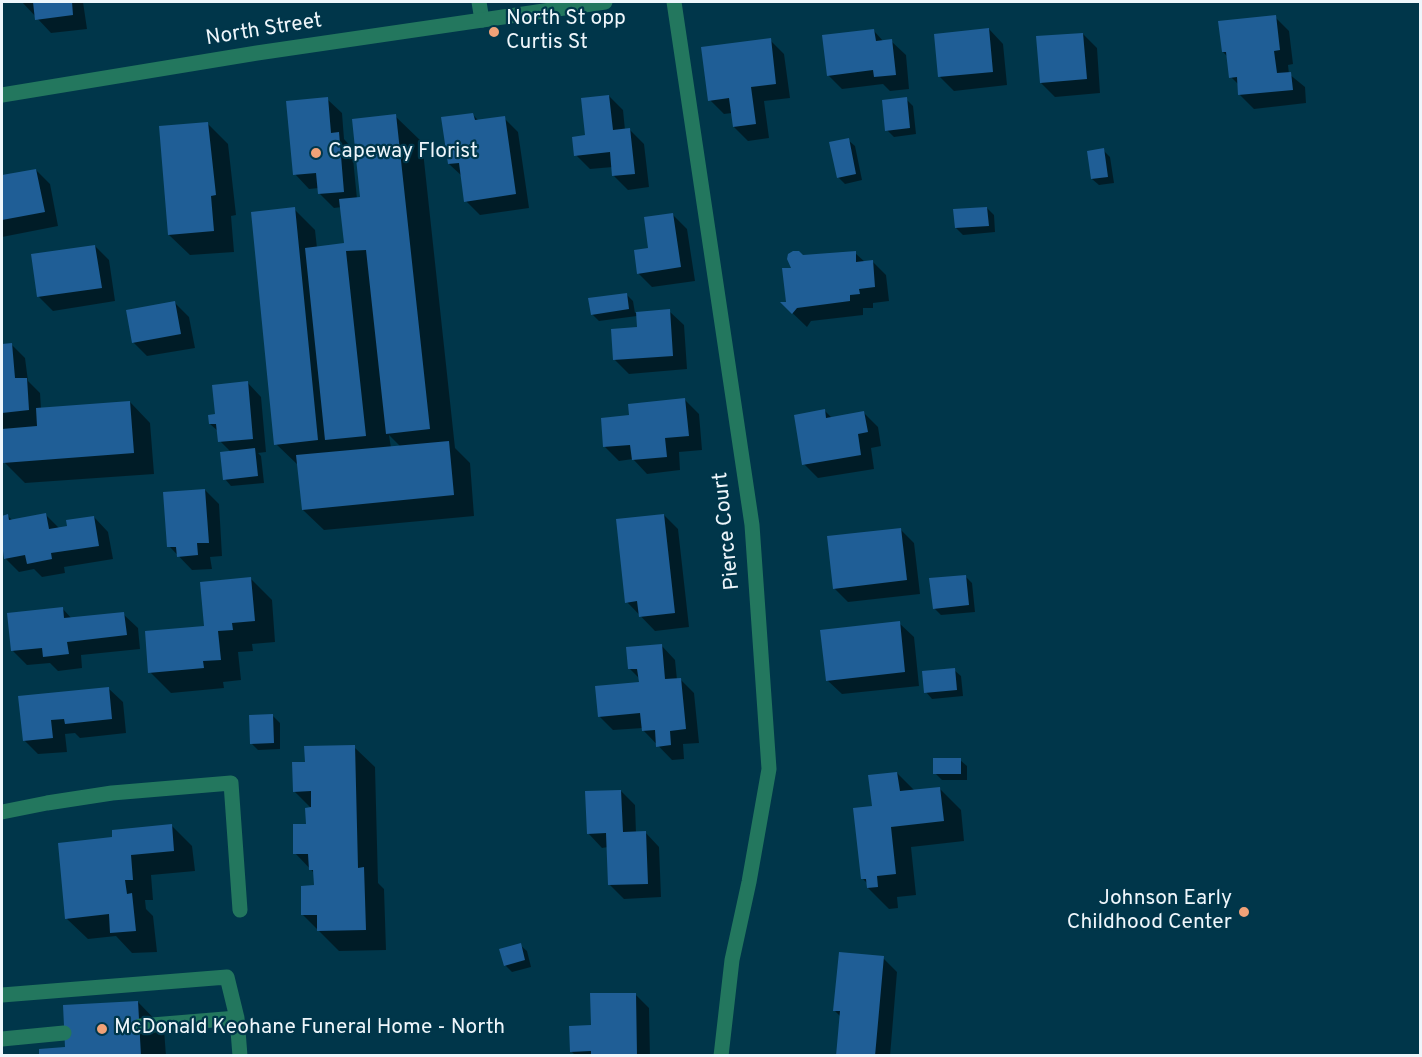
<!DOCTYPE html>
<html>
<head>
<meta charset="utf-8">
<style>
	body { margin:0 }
	#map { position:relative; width:1422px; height:1057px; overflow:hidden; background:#00364a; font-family:Overpass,sans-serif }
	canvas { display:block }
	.frame { position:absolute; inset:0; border:3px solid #eef6fb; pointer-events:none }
</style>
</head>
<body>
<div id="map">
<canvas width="1422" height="1057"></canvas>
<div class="frame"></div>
</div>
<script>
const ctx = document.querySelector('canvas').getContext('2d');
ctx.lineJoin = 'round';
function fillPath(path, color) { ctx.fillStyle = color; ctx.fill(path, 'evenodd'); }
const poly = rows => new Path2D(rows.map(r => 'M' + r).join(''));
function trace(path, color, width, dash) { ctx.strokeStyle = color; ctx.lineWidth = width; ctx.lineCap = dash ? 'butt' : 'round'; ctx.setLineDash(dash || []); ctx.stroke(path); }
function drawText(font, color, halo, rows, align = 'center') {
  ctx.font = font + ' Overpass,sans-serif'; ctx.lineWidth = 4.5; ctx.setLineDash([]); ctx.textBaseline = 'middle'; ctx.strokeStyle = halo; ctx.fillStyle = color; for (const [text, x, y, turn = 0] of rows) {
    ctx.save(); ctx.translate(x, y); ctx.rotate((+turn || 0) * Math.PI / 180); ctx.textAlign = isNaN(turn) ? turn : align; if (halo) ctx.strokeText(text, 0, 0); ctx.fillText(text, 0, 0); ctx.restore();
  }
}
const shadow = poly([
	[22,2,83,2,87,29,51,33],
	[1275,17,1289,31,1293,64,1288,65,1289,74,1305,87,1306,103,1254,109,1240,95,1239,85,1231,77,1228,57,1223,52],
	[989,29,1003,44,1007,85,954,91,940,77],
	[874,31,884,42,891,41,906,55,909,89,890,91,883,84,842,89,828,75],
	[1083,34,1097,48,1100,93,1055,97,1041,83],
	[770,40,784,54,790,98,764,101,769,138,748,141,734,127,732,113,724,114,710,100],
	[609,96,623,110,625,130,630,130,644,144,649,187,628,190,614,176,613,167,590,169,576,155],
	[327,99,342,113,344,139,352,148,357,199,362,198,395,116,422,142,455,448,470,463,474,516,324,530,303,510,298,465,276,444,294,209,315,230,317,248,346,245,342,207,334,208,320,194,319,188,309,189,295,174],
	[389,435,401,447,391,448],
	[906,99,913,106,916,134,894,137,887,130],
	[473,115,479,121,504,118,518,132,529,208,480,215,466,201,463,177,449,164],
	[207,123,228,144,236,215,231,216,234,252,190,255,169,235],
	[848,140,855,146,862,180,845,184,838,177],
	[1103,150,1110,157,1114,183,1099,185,1092,179],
	[36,170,50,184,58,226,2,237,2,177],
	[987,208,994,215,995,232,963,235,956,228],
	[673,215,687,229,695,281,652,287,638,273,650,250],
	[95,246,109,260,115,301,53,311,39,297,32,256],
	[855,253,865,262,872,261,886,275,889,301,873,303,873,308,863,308,863,315,811,321,807,327,783,304,788,303,794,269,803,256],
	[626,294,633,301,635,313,669,311,684,325,687,369,629,374,615,360,638,328,637,316,599,321,592,314],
	[175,303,189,317,195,348,147,356,133,342],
	[11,344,25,358,28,381,40,393,41,409,130,402,150,423,154,474,25,483,4,462,2,429,2,345],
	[247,382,261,397,266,452,258,453,261,456,264,483,231,486,225,479,231,452,220,441,219,432,210,424],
	[685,400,699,414,702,450,679,452,680,470,647,474,633,459,619,461,605,447,630,417],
	[825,411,832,418,864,413,878,427,881,446,871,448,874,469,818,478,804,464],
	[205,490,219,504,222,556,210,557,212,569,192,570,169,546],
	[46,515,60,529,94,517,108,532,113,559,64,567,65,573,42,577,34,569,19,572,5,558,2,534,2,517,8,516,13,521],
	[664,515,678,529,689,627,655,631,627,602],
	[900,529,914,543,920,594,848,602,834,588],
	[965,576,972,583,975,612,941,615,934,608],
	[251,579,272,600,275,642,252,644,253,651,238,652,241,680,223,682,224,688,171,693,150,672,206,627],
	[63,609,72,619,123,614,138,628,140,649,81,655,82,668,58,671,50,663,27,665,13,651],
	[899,623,914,637,919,686,842,694,827,680],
	[661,645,675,660,677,680,680,679,694,693,699,743,683,744,684,759,672,760,643,730,643,728,613,730,599,716,641,684,640,679,630,669],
	[954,670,961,676,963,696,932,699,926,692],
	[108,688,123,702,126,733,80,738,75,733,65,734,67,752,38,754,24,740,19,697],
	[273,716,280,723,280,749,258,750,252,744],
	[354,747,375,767,378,883,384,889,386,950,339,951,303,915,315,887,315,874,295,853,307,825,312,809,294,791,306,763],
	[960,760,967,766,967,780,942,780,935,773],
	[897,773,915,791,940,789,961,810,964,841,911,847,916,895,897,897,898,908,889,909,868,888,868,884,862,878,873,808],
	[621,791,635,805,636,833,645,832,659,847,661,897,624,899,610,885,608,847,602,848,588,833],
	[171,825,192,846,195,871,151,875,153,900,145,900,146,909,153,916,157,952,132,953,116,936,88,939,67,919,114,838],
	[520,945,527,951,531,967,512,972,505,965],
	[883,958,897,972,890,1056,837,1056,841,1017,835,1011],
	[635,994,649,1008,650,1056,576,1056,571,1051],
	[138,1002,164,1029,166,1056,41,1056,66,1049]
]);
const building = poly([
	[33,2,72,2,73,15,35,20],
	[1276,15,1280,50,1274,51,1277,73,1291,72,1293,90,1238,95,1237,77,1229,78,1226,52,1222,52,1218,21],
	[989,28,993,72,938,77,934,34],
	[874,29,876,41,892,39,896,75,874,77,873,70,827,76,822,35],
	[1083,33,1087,79,1040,83,1036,36],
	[771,38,776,84,751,87,756,124,733,127,729,98,708,101,701,47],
	[609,95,613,130,630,128,635,174,612,176,610,152,574,156,572,137,585,135,581,98],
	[328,97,331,133,339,132,344,192,318,194,316,173,293,175,286,101],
	[907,97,910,128,885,131,882,100],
	[473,113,475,120,505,116,516,194,464,202,459,163,448,164,441,117],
	[396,114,430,429,386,434,366,250,346,251,366,436,325,440,305,248,344,243,339,199,360,197,352,119],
	[208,122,216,195,211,196,214,231,168,235,159,126],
	[849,138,856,174,837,178,829,142],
	[1104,148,1108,177,1091,179,1087,151],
	[36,169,45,212,2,220,2,175],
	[295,207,318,440,274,445,251,212],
	[987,207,989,226,955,228,953,209],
	[673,213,681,267,637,274,634,250,648,248,644,217],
	[95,245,102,288,37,297,31,254],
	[793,251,799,251,803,255,856,251,856,262,873,260,875,287,859,289,860,294,850,295,850,301,797,308,792,314,780,302,786,302,782,268,791,268,787,259,788,254],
	[627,293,629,309,591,315,588,298],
	[175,301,181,334,132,343,126,310],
	[670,309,673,356,613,360,611,329,637,327,636,312],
	[12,343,15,378,27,378,29,410,2,413,2,344],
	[248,381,253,439,218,442,216,424,209,424,208,415,215,414,212,385],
	[685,398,689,436,665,438,667,457,632,460,630,445,603,447,601,418,629,415,628,404],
	[130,401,134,453,3,463,2,429,37,426,36,408],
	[825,409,826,418,864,411,868,432,858,434,861,455,802,465,794,415],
	[449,441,454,495,302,510,296,455],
	[255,448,258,476,223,480,220,452],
	[205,489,209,543,197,543,198,555,177,557,176,547,167,547,163,492],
	[46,513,49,529,67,526,66,520,94,516,99,546,51,553,52,559,27,564,25,555,4,559,2,543,2,516,8,514,9,520],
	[664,514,675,613,639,617,637,601,625,603,616,519],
	[901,528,907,580,833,589,827,536],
	[966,575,969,605,933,609,929,578],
	[251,577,255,621,232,623,233,630,218,631,221,660,203,661,204,668,148,673,145,631,204,626,200,582],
	[63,607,64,618,124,612,127,635,67,642,69,654,43,657,42,648,11,651,7,613],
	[900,621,905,672,826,681,820,630],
	[662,644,665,679,681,678,686,729,670,731,671,745,656,747,655,730,642,731,640,713,598,717,595,686,639,682,637,669,628,669,626,647],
	[955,668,957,690,924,693,922,671],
	[109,687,112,719,65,724,64,719,51,720,53,738,23,741,18,696],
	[273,714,274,743,250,744,249,715],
	[355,745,358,868,364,867,366,930,317,931,317,915,301,915,301,886,314,885,313,870,309,870,308,854,293,854,293,824,306,824,305,808,311,807,311,791,293,792,292,762,305,762,304,746],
	[933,758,961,758,961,774,933,774],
	[897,772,900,791,940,787,944,821,891,827,896,874,877,876,878,887,867,888,866,879,861,879,853,808,872,806,868,775],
	[621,790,623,832,646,831,648,884,608,885,606,833,587,834,585,791],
	[172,824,174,851,131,855,133,880,125,880,127,894,132,893,136,931,110,933,109,914,65,919,58,843,112,837,112,830],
	[521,943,525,960,504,966,499,949],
	[839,952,884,956,875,1056,836,1056,840,1011,833,1011],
	[590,993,636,993,637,1056,591,1056,591,1051,570,1052,569,1026,591,1025],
	[138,1001,141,1056,39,1056,39,1049,65,1047,63,1005]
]);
const service = poly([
	[2,812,47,803,112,793,231,783,240,910],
	[2,995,227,977,237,1018],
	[140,1026,237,1018,240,1056],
	[2,1039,64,1033]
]);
const minor = poly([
	[479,2,482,20],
	[674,2,752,525,769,769,749,882,732,960,721,1056]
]);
const tertiary = poly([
	[2,95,257,53,605,2]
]);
const markers = [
	[494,32,6,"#f0a278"],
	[316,153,6,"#f0a278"],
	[1244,912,6,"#f0a278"],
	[102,1029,6,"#f0a278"]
];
const poiNames = [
	["North St opp",506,20],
	["Curtis St",506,44],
	["Capeway Florist",328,153],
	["Johnson Early",1232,900,"right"],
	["Childhood Center",1232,924,"right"],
	["McDonald Keohane Funeral Home - North",114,1029]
];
const streetNames = [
	["North Street",264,31,-9],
	["Pierce Court",728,531,-96]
];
fillPath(shadow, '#0007');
fillPath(building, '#1f5e96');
trace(service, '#23775e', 15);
trace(minor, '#23775e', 15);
trace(tertiary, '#23775e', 15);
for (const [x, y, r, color] of markers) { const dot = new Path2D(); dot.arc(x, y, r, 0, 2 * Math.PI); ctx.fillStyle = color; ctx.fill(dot); trace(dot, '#00364a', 2); }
drawText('21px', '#eef6fb', '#00364a', poiNames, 'left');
drawText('21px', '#eef6fb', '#00364a', streetNames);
</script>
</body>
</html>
